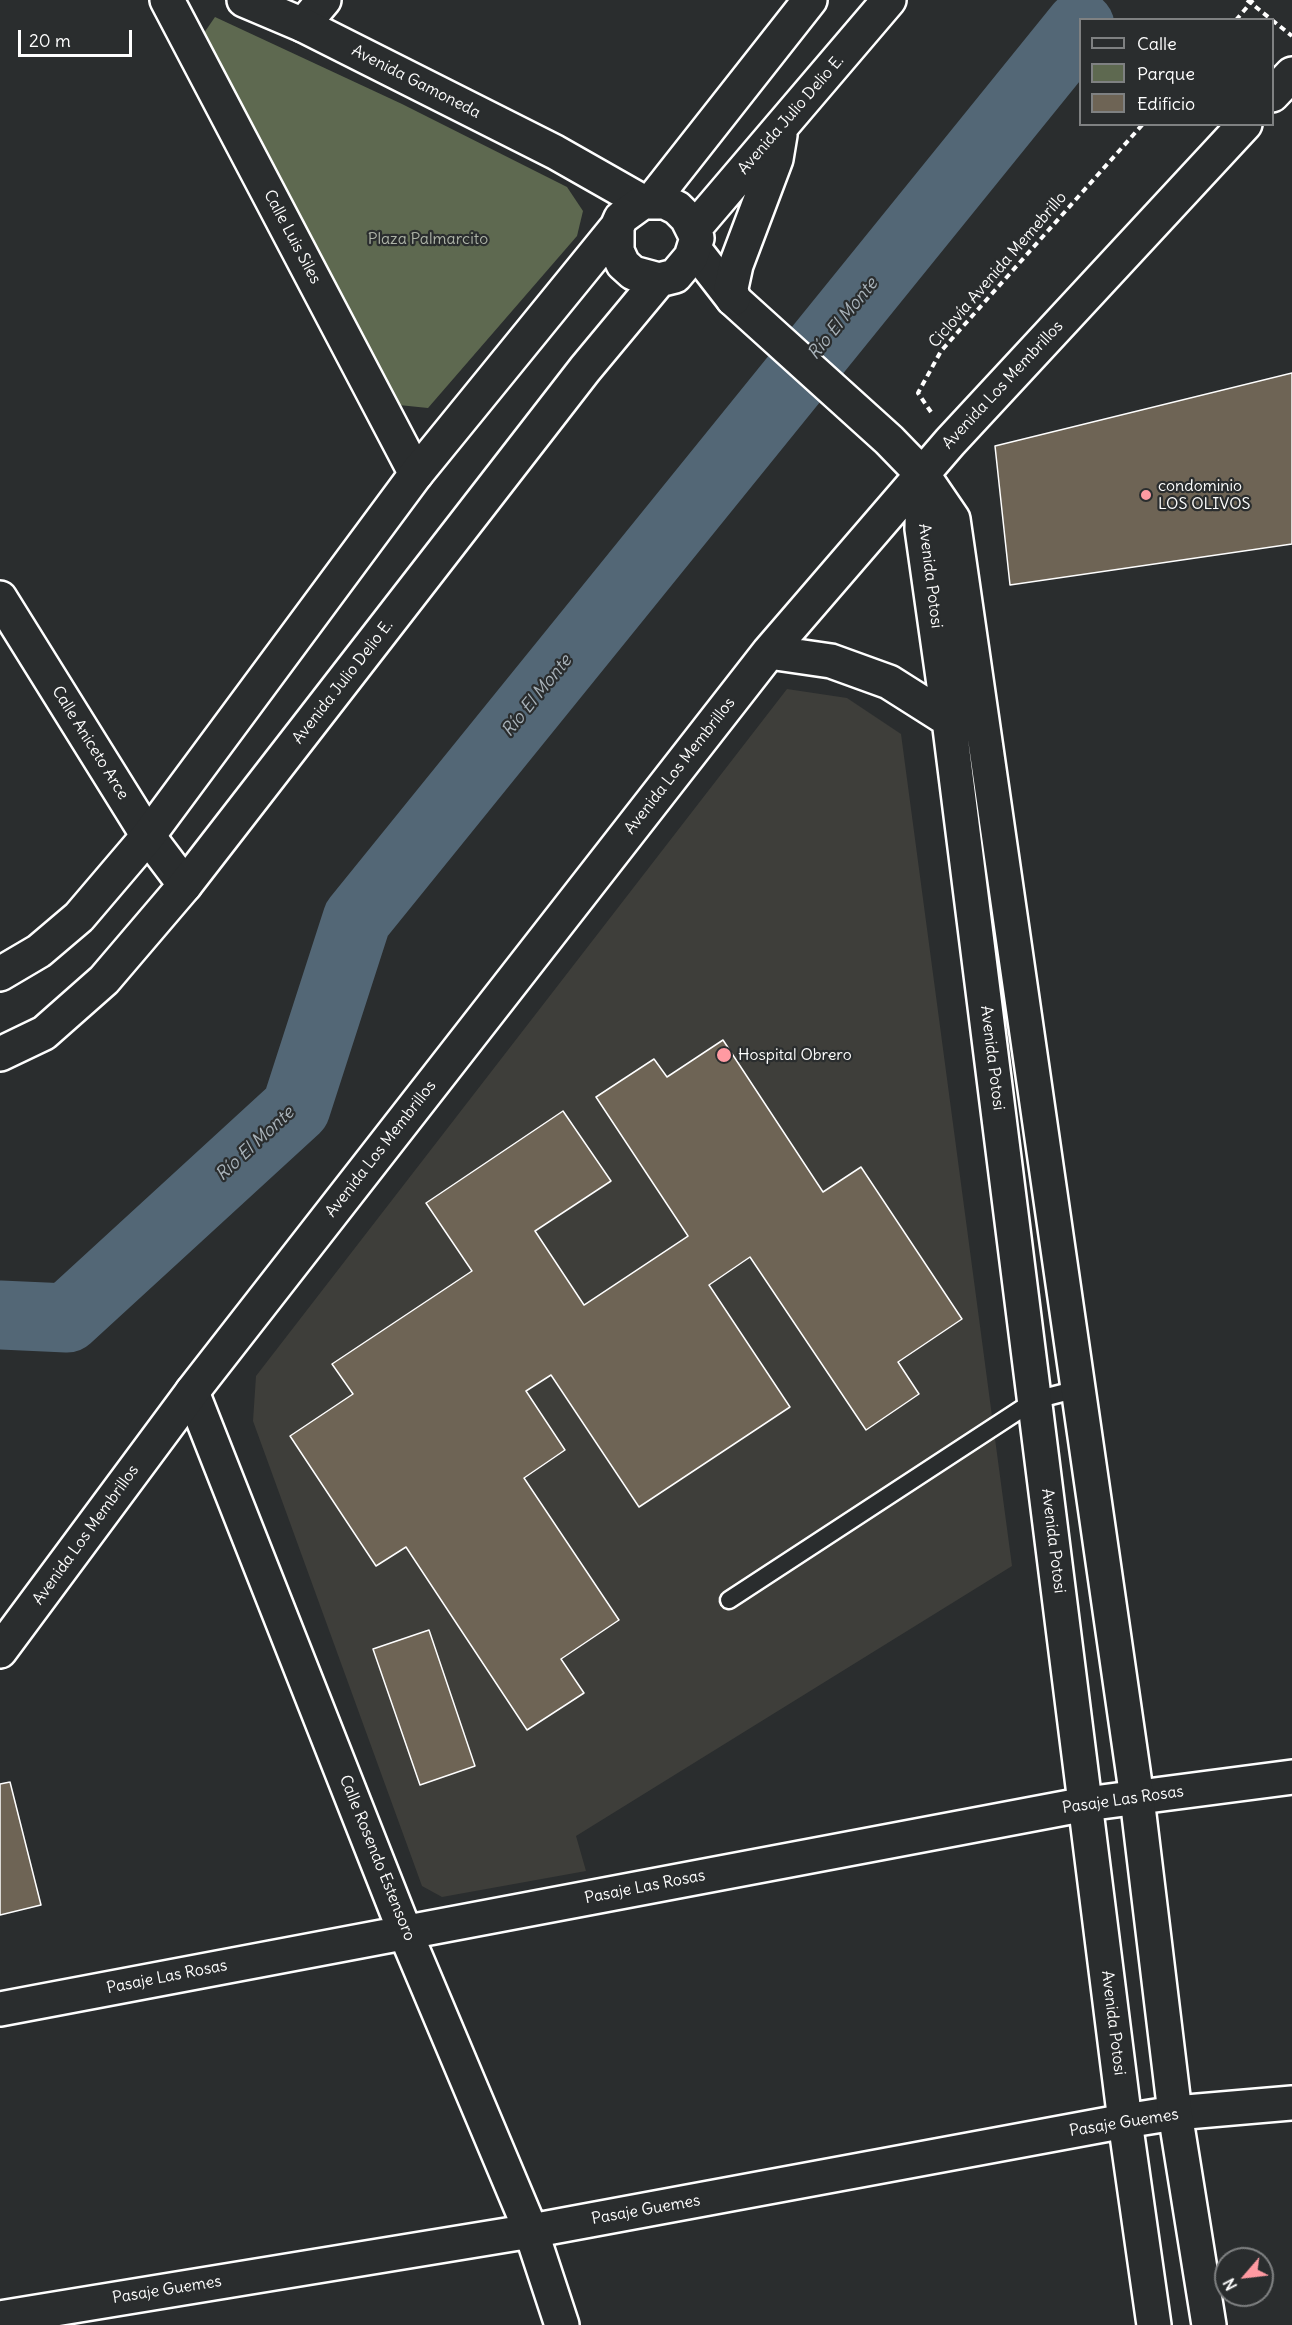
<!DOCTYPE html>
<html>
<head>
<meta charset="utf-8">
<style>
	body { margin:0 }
	#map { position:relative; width:1292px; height:2325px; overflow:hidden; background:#2a2d2e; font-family:Delius,sans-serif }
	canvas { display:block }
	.legend { position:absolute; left:1079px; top:18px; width:195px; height:108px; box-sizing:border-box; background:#2a2d2e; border:2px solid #7f8182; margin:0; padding:8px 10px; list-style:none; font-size:18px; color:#fff }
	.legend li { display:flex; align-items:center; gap:12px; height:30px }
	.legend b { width:30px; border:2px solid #7f8182 }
	.north { position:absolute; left:1214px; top:2247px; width:60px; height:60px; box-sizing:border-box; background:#2a2d2e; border:2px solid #7f8182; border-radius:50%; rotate:242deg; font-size:16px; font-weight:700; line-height:24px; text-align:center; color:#fff }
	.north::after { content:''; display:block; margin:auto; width:21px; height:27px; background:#ff9aa2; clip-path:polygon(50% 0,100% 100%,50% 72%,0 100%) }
	.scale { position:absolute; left:18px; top:30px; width:114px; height:27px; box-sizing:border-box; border:3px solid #fff; border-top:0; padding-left:8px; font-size:18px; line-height:21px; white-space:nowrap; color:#fff; -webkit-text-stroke:4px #2a2d2e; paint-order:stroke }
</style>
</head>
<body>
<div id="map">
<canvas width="1292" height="2325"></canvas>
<ul class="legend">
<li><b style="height:8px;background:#2a2d2e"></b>Calle</li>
<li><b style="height:16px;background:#5e6950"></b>Parque</li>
<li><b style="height:16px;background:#6e6455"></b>Edificio</li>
</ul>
<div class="north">N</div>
<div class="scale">20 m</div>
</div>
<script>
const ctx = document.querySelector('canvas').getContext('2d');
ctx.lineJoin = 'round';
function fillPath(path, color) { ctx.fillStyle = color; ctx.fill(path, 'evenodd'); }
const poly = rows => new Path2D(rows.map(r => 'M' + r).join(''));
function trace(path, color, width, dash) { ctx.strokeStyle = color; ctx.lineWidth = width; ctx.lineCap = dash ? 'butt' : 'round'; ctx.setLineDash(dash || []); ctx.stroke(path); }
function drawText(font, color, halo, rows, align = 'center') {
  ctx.font = font + ' Delius,sans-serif'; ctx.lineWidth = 4.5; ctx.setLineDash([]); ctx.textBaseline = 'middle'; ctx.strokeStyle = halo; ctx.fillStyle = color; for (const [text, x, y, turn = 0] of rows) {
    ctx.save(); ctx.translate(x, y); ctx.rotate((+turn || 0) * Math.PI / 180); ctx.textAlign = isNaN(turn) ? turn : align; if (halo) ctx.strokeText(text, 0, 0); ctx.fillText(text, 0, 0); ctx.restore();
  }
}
const built = poly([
	[787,689,847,698,901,734,1012,1566,576,1836,586,1871,442,1897,422,1886,253,1421,256,1376]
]);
const green = poly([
	[215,17,402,104,567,187,583,211,577,236,428,408,389,404,204,33]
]);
const river = poly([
	[0,1315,67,1318,296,1108,357,919,1080,26]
]);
const building = poly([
	[1292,373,1292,544,1010,585,995,446,1292,373],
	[723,1040,823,1192,861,1167,962,1319,898,1362,919,1394,866,1430,750,1257,709,1285,790,1407,639,1507,551,1375,526,1391,565,1450,524,1478,619,1620,561,1659,584,1693,527,1730,406,1547,376,1566,290,1436,353,1394,332,1364,472,1271,426,1203,563,1111,611,1181,535,1231,584,1305,688,1236,596,1097,654,1059,667,1077,723,1040],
	[429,1630,475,1766,420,1785,373,1649,429,1630],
	[10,1782,41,1905,0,1915,0,1784,10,1782]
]);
const path = poly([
	[1247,0,1272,20],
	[1236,20,1253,0],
	[1272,20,1292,36],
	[931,412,918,393,941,351,1143,124]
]);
const service = poly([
	[729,1600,1035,1400,1078,1389]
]);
const minor = poly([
	[167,0,416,474],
	[303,25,324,0],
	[0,598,148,836,185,885],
	[192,1392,405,1932,531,2231,562,2325],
	[0,2009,1086,1804,1292,1777],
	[0,2318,531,2231,1125,2121,1175,2113,1292,2103]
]);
const tertiary = poly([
	[244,0,303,25,555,152,643,202],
	[1272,95,1292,74],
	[695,250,733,299,889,440,923,475,953,519,1137,1798,1175,2113,1209,2325],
	[923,475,922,529,949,720,1125,2121,1154,2325],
	[769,652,831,661,889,682,949,720,965,718],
	[0,1651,192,1392,769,652,950,442,1245,124]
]);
const primary = poly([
	[643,202,665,202,677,208,687,218,697,238,691,257,675,276,659,280,633,273,623,264,617,251,617,227,621,218,643,202],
	[651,202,810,0],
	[693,230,889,0],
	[733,299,731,288,736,265,776,159,780,135],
	[0,974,39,951,79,917,148,836,416,474,617,227],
	[0,1054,44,1033,104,980,185,885,585,369,659,280]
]);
const markers = [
	[1146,495,6,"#ff9aa2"],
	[724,1055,8,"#ff9aa2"]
];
const streetNames = [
	["Avenida Gamoneda",416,82,27],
	["Avenida Julio Delio E.",791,115,-49],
	["Calle Luis Siles",292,237,62],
	["Ciclovía Avenida Memebrillo",998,270,-49],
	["Avenida Los Membrillos",1003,385,-47],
	["Avenida Potosi",930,576,83],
	["Avenida Julio Delio E.",343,682,-52],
	["Calle Aniceto Arce",90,743,58],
	["Avenida Los Membrillos",680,766,-52],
	["Avenida Potosi",992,1058,83],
	["Avenida Los Membrillos",381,1149,-52],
	["Avenida Los Membrillos",86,1535,-54],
	["Avenida Potosi",1053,1541,83],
	["Pasaje Las Rosas",1123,1800,-8],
	["Calle Rosendo Estensoro",377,1858,68],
	["Pasaje Las Rosas",645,1887,-11],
	["Pasaje Las Rosas",167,1977,-11],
	["Avenida Potosi",1113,2023,83],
	["Pasaje Guemes",1124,2123,-9],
	["Pasaje Guemes",646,2210,-10],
	["Pasaje Guemes",167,2290,-9]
];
const parkNames = [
	["Plaza Palmarcito",428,239]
];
const poiNames = [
	["condominio",1158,486],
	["LOS OLIVOS",1158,504],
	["Hospital Obrero",738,1055]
];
const waterNames = [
	["Río El Monte",843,319,-51],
	["Río El Monte",537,696,-51],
	["Río El Monte",255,1144,-43]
];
fillPath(built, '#3e3e3a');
fillPath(green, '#5e6950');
trace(river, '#536776', 69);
fillPath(building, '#6e6455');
trace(building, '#fff', 1.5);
trace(service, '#fff', 21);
trace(minor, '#fff', 38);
trace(tertiary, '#fff', 38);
trace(primary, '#fff', 38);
trace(path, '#fff', 4, [6, 4.5]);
trace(service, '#2a2d2e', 16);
trace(minor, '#2a2d2e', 33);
trace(tertiary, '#2a2d2e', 33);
trace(primary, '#2a2d2e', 33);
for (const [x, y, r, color] of markers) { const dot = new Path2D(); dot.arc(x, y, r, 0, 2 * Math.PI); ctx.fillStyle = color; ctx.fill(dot); trace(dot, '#2a2d2e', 2); }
drawText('16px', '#fff', '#2a2d2e', streetNames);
drawText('16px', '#aeb4a8', '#2a2d2e', parkNames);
drawText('16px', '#fff', '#2a2d2e', poiNames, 'left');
drawText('italic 18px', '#a9b3ba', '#2a2d2e', waterNames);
</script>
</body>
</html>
